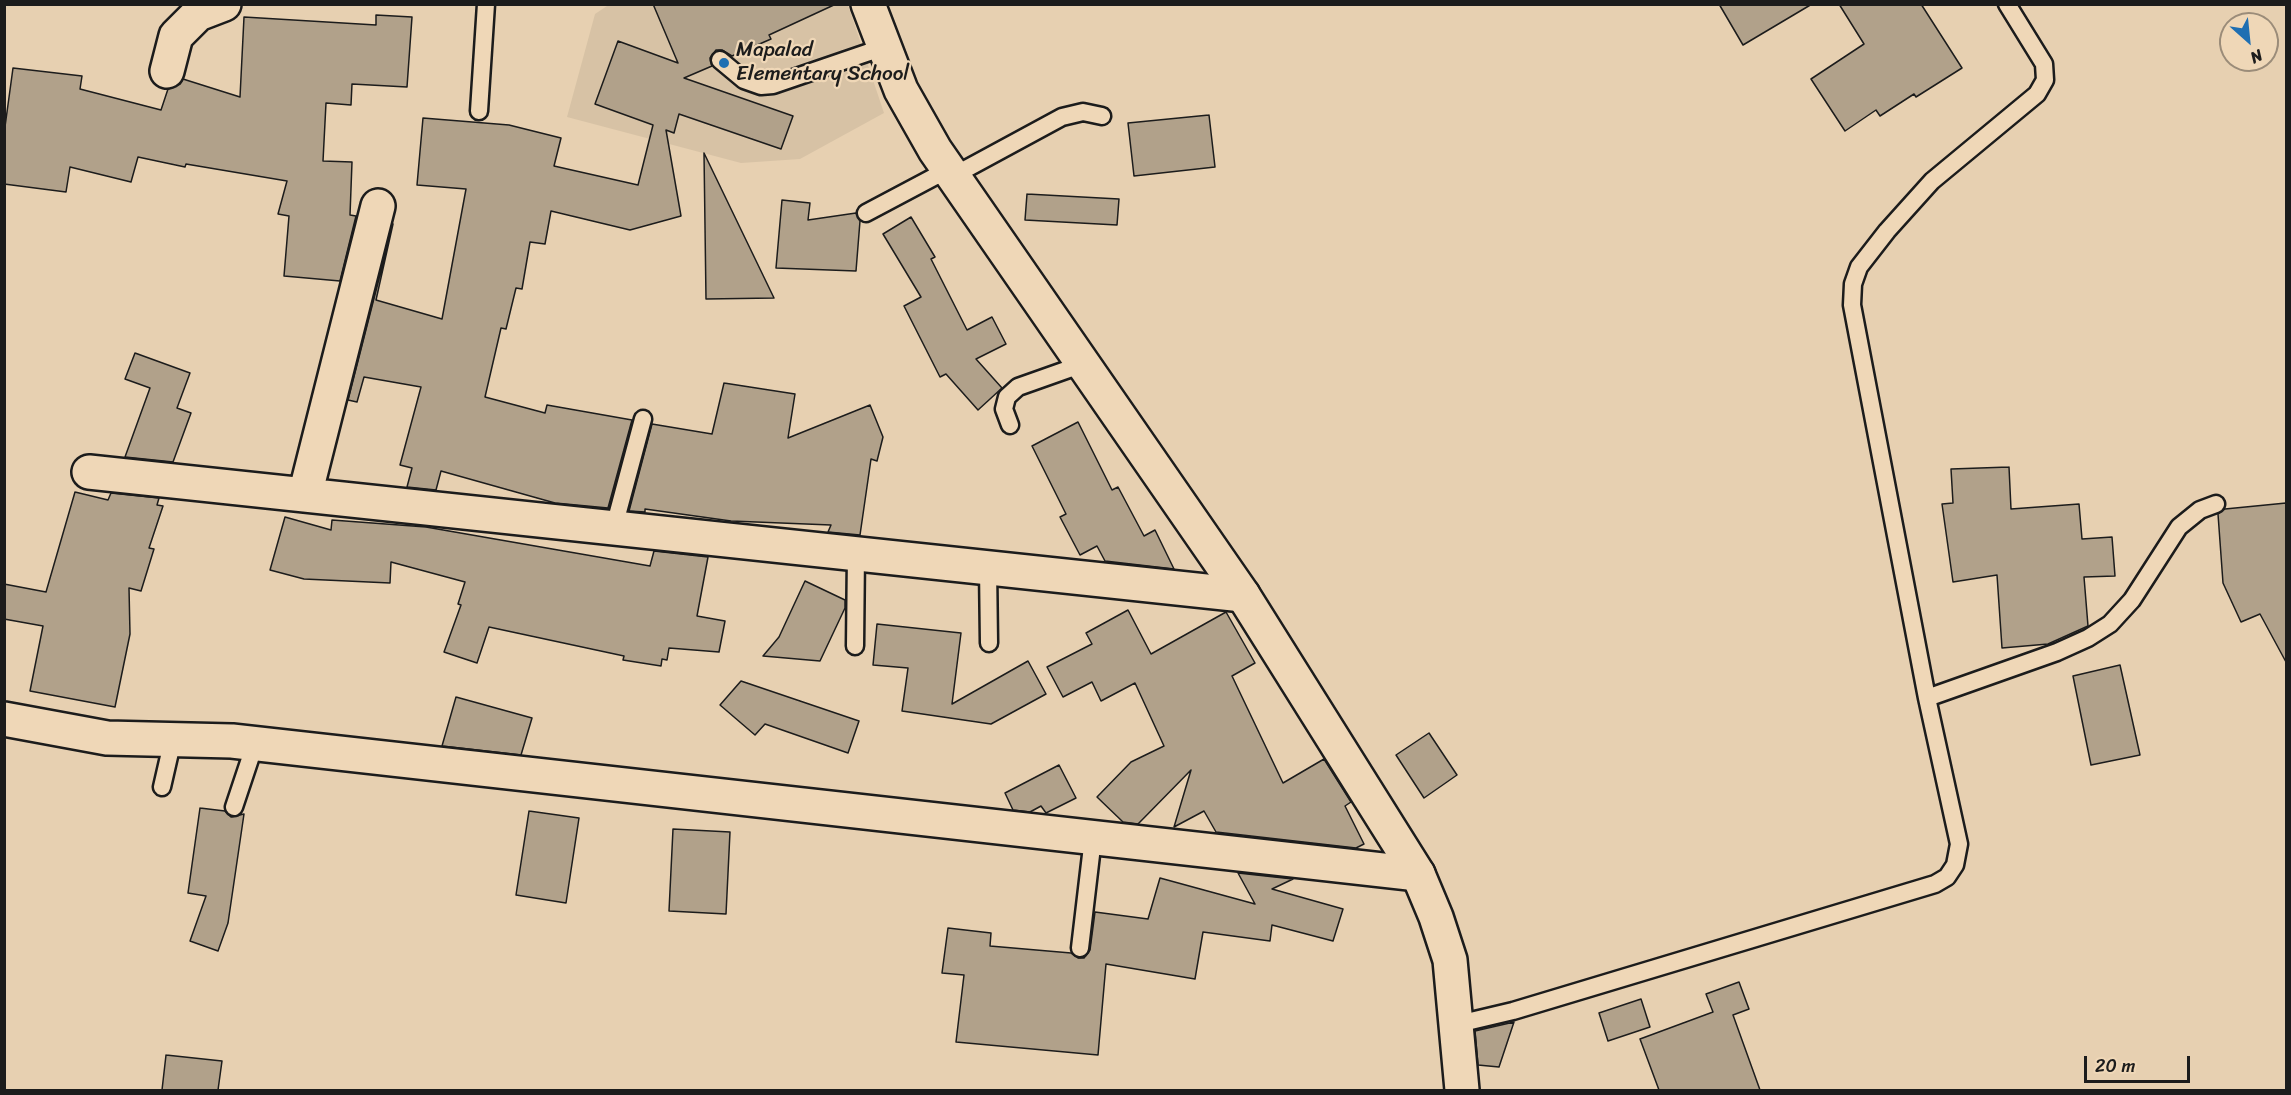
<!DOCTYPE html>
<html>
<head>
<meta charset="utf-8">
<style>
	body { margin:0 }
	#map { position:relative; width:2291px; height:1095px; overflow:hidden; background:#e7d0b1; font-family:Sriracha,sans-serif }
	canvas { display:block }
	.frame { position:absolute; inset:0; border:6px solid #1c1c1c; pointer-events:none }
	.north { position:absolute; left:2219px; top:12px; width:60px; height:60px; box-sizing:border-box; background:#efd7b7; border:2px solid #9b8c79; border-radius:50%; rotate:153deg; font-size:16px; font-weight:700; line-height:24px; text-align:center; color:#1c1c1c }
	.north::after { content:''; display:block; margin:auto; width:21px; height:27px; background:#1f6fb2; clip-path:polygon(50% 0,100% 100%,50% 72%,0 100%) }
	.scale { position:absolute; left:2084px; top:1056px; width:106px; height:27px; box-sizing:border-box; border:3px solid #1c1c1c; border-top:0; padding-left:8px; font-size:18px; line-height:21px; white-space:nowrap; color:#1c1c1c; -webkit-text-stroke:4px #efd7b7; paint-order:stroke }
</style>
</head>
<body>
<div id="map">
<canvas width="2291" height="1095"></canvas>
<div class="frame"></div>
<div class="north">N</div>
<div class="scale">20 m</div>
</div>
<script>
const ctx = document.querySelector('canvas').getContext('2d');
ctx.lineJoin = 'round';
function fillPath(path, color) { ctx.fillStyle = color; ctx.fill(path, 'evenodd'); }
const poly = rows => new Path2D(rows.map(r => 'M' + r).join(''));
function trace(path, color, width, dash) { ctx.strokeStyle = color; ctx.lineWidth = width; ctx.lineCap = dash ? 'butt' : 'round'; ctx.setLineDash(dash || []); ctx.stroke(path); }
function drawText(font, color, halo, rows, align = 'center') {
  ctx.font = font + ' Sriracha,sans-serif'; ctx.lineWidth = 4.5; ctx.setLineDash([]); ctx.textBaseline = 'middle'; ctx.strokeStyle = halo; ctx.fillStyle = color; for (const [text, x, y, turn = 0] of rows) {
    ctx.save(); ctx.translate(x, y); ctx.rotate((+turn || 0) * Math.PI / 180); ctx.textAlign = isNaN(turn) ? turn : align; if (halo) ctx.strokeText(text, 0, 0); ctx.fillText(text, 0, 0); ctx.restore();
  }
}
const built = poly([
	[610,4,848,5,884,113,800,159,741,163,567,117,595,14]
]);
const building = poly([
	[653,4,836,4,769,35,771,39,732,56,722,50,716,50,710,58,712,66,684,78,793,116,781,149,679,114,674,133,666,130,681,216,630,230,551,211,545,244,530,242,522,289,516,288,506,329,501,328,485,397,545,413,547,405,632,420,608,508,555,503,441,471,436,490,407,487,412,468,400,465,421,387,364,377,357,402,348,400,393,224,376,300,442,319,466,189,417,185,423,118,509,125,561,138,554,166,638,185,653,125,595,104,618,41,678,63,653,4],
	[1719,4,1812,4,1743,45,1719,4],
	[1839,4,1921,4,1962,68,1916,97,1914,94,1880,116,1876,110,1845,131,1811,79,1864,44,1839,4],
	[376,15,412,17,407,87,352,84,351,105,326,103,323,161,352,162,350,215,356,216,340,281,284,276,289,216,278,214,287,181,186,164,185,167,138,157,131,182,70,167,66,192,4,184,4,134,13,68,82,76,80,89,161,110,168,89,180,84,183,79,240,97,244,17,376,25,376,15],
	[1209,115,1215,167,1134,176,1128,123,1209,115],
	[704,153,774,298,706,299,704,153],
	[1027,194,1119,199,1117,225,1025,220,1027,194],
	[782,200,810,203,808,220,856,213,860,221,856,271,776,268,782,200],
	[911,217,935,257,931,259,967,330,992,317,1006,344,976,359,1002,388,978,410,946,374,940,377,904,306,921,297,883,234,911,217],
	[135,353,190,373,177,408,191,413,173,462,125,457,150,388,125,379,135,353],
	[724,383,795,394,788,438,870,405,883,437,877,461,871,459,860,535,828,532,831,525,731,521,645,509,645,512,629,511,652,424,712,434,724,383],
	[1078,422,1112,490,1118,487,1144,536,1155,530,1174,569,1105,561,1097,546,1080,555,1060,517,1066,514,1032,446,1078,422],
	[2009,467,2011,509,2079,504,2082,539,2112,537,2115,576,2084,577,2088,626,2048,644,2002,648,1997,575,1953,582,1942,504,1953,503,1951,469,2009,467],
	[75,492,108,500,111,493,159,498,157,505,163,506,149,548,154,549,141,591,129,588,130,634,115,707,30,691,43,626,4,619,4,584,46,592,75,492],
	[2286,503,2286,662,2260,614,2241,622,2223,583,2218,514,2225,509,2286,503],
	[285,517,331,530,332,520,426,527,650,566,654,551,708,557,697,616,725,621,719,652,669,648,667,660,662,659,661,666,623,660,624,656,489,627,477,663,444,652,461,605,458,604,465,582,391,562,390,583,304,579,270,570,285,517],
	[805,581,845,600,845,608,820,661,763,656,779,637,805,581],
	[1128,610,1151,654,1226,612,1255,663,1232,676,1283,783,1324,759,1351,802,1345,806,1364,844,1356,848,1216,832,1204,811,1174,827,1191,770,1138,824,1123,822,1097,797,1131,762,1164,746,1135,683,1101,701,1092,682,1063,697,1047,667,1092,644,1086,633,1128,610],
	[877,624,961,633,952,704,1028,661,1046,694,991,724,902,711,908,668,873,665,877,624],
	[2120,665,2140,755,2091,765,2073,676,2120,665],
	[741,681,859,721,848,753,765,724,755,735,720,705,741,681],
	[456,697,532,718,521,755,442,746,456,697],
	[1429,733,1457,775,1424,798,1396,755,1429,733],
	[1059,765,1076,798,1046,813,1041,806,1030,812,1013,810,1005,793,1059,765],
	[200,808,225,811,231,817,244,814,228,923,218,951,190,941,206,896,188,893,200,808],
	[529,811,579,818,566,903,516,895,529,811],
	[673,829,730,832,726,914,669,911,673,829],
	[1238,873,1293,879,1272,889,1343,909,1333,941,1272,925,1270,941,1203,932,1195,979,1106,964,1098,1055,956,1042,964,975,942,973,948,928,991,933,990,946,1071,953,1078,958,1084,958,1090,950,1095,912,1148,919,1160,878,1255,904,1238,873],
	[1739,982,1749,1009,1733,1015,1760,1090,1659,1090,1640,1039,1713,1012,1706,994,1739,982],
	[1641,999,1650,1027,1608,1041,1599,1013,1641,999],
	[1514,1022,1499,1067,1478,1065,1475,1031,1514,1022],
	[166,1055,222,1061,218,1090,162,1090,166,1055]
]);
const lane = poly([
	[720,60,744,80,761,86,773,85,884,47],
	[479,111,486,4],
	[953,176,1062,117,1083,112,1102,116],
	[866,213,949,169],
	[1010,425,1004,409,1007,397,1018,387,1083,364],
	[614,527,643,419],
	[988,567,989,643],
	[855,646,856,553],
	[1927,698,2057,652,2088,638,2110,624,2132,600,2179,527,2200,510,2216,504],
	[162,787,173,739],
	[234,807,255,744],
	[1080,948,1093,838],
	[1458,1024,1513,1011,1935,884,1947,877,1955,865,1959,844,1927,698,1852,305,1853,284,1859,267,1887,231,1932,181,2037,94,2045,80,2044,64,2007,4]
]);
const street = poly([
	[167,71,176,36,198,14,224,4],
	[89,472,1243,595],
	[305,495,378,206],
	[4,719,107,738,232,741,1418,874]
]);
const secondary = poly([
	[868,4,901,90,935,150,1243,595,1418,874,1436,917,1450,960,1462,1090]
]);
const markers = [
	[724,63,6,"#1f6fb2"]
];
const poiNames = [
	["Mapalad",736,51],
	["Elementary School",736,75]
];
fillPath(built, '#d7c2a5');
fillPath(building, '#b1a18a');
trace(building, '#1c1c1c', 1.5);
trace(lane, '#1c1c1c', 21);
trace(street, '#1c1c1c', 38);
trace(secondary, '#1c1c1c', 38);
trace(lane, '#efd7b7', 16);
trace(street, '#efd7b7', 33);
trace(secondary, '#efd7b7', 33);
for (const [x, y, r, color] of markers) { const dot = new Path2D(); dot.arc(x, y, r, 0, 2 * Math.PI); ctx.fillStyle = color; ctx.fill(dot); trace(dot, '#efd7b7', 2); }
drawText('21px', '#1c1c1c', '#efd7b7', poiNames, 'left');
</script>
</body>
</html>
